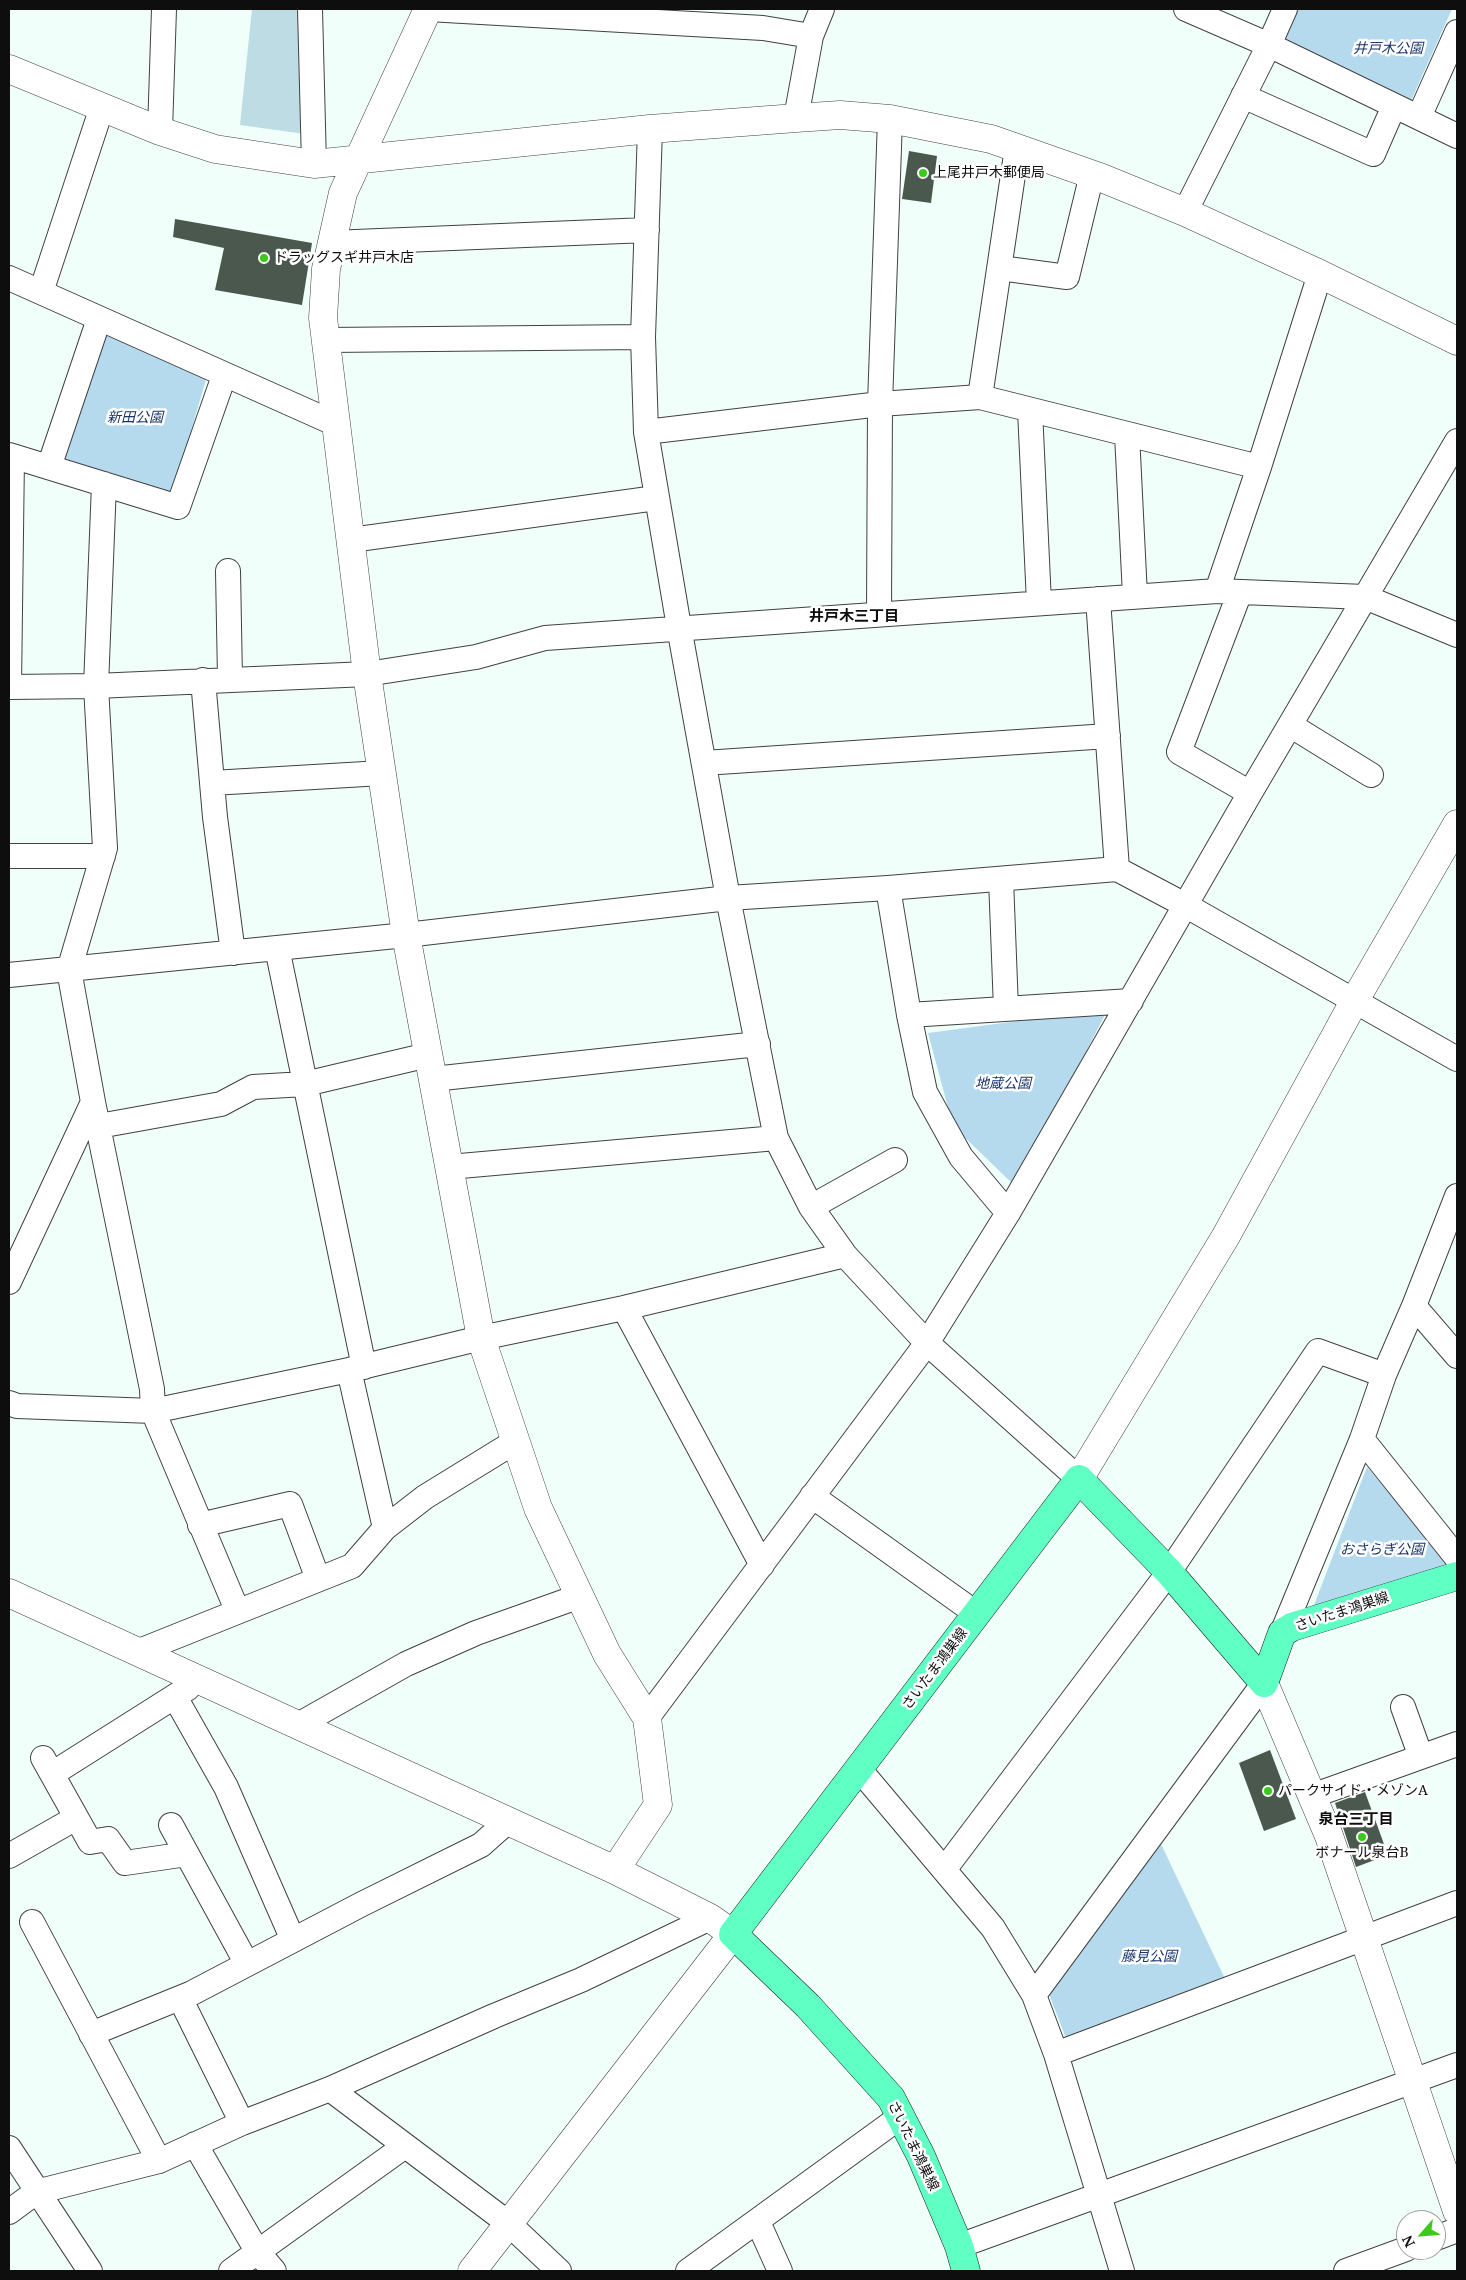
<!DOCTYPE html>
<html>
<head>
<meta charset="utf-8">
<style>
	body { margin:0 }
	#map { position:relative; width:1466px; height:2280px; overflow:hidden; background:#f0fffa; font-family:"Noto Serif",serif }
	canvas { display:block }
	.frame { position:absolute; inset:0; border:10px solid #0e0e0e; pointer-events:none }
	.north { position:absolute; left:1396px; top:2210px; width:50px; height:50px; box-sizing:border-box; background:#fff; border:1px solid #9f9f9f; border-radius:50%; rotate:243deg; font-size:14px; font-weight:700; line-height:20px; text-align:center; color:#0e0e0e }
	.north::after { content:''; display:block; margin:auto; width:18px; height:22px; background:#3bca1b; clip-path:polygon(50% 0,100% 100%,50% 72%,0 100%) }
</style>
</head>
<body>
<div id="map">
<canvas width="1466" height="2280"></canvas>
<div class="frame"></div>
<div class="north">N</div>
</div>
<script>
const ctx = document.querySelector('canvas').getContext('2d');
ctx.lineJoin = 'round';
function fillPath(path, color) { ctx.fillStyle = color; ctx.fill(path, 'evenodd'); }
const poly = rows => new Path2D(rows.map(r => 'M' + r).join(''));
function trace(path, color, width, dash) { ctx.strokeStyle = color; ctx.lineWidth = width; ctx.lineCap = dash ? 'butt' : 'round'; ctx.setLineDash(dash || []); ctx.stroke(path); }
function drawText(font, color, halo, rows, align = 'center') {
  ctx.font = font + ' "Noto Serif","Noto Sans JP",serif'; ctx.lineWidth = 5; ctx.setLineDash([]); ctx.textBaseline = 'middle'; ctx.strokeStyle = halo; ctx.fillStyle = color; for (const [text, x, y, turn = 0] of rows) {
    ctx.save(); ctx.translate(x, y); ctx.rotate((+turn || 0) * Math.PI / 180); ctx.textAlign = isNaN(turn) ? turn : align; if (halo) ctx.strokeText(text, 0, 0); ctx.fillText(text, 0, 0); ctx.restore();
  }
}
const green = poly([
	[1295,9,1452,9,1410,103,1278,44],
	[103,332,207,376,172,496,61,462],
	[1108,1009,1016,1187,953,1126,928,1033],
	[1367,1467,1455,1571,1309,1618],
	[1161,1844,1228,1985,1074,2059,1049,1994]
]);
const cemetery = poly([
	[252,9,303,9,305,134,240,125]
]);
const building = poly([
	[909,151,937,156,931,203,902,199],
	[175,219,312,243,302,305,215,290,224,248,173,237],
	[1270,1750,1296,1819,1264,1831,1239,1763],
	[1365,1792,1388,1855,1356,1867,1335,1803]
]);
const minor = poly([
	[310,9,314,164],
	[428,9,763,28,811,36],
	[1186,9,1269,45,1457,136],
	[1243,96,1373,154,1394,106],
	[1419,117,1457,32],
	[796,118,811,36,822,9],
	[650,129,643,337,646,432,679,627,728,898,776,1138,811,1207,845,1255,927,1343,1079,1479],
	[160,131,164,9],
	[1185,212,1269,45,1285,9],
	[331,243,647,230],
	[1000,268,1067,277,1092,174],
	[9,278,336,424],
	[41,292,102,107],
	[327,340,643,337],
	[980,397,1017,148],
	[1030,410,1039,603],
	[646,432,880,404,980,397,1259,467],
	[1127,434,1135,596],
	[9,455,178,507,224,376],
	[49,467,99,319],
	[104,484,96,686,105,848,69,970,93,1102,152,1389,153,1411,237,1610],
	[351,540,656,498],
	[228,571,230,679],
	[1217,591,1259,467,1320,274],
	[1240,592,1179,752,1250,793],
	[1098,599,1117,869],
	[879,613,880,404,890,119],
	[203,680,215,817,233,953],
	[9,687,96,686,367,674,476,657,545,638,1217,591,1365,597,1457,635],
	[9,687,12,456],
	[1290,725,1371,775],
	[704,763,1108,736],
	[212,783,382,773],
	[9,856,103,856],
	[1001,879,1006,1009],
	[888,888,909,1015,925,1092,961,1157,1008,1213],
	[277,948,364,1367],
	[9,975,406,935,728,898,888,888,1117,869,1185,905,1457,1059],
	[909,1015,1131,1001],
	[433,1079,758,1044],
	[99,1126,221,1104,253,1087,305,1084,428,1055],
	[449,1167,776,1138],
	[811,1207,895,1160],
	[9,1282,93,1102],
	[1414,1306,1457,1356],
	[624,1308,762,1565],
	[349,1370,385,1528],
	[9,1403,17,1406,153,1411,349,1370,481,1338,624,1308,845,1255],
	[1362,1439,1457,1558],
	[812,1496,977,1614],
	[200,1525,290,1504,318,1579],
	[1282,1633,1362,1439,1384,1375,1414,1306,1457,1196],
	[137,1652,352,1566,385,1528,425,1497,516,1441],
	[175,1697,226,1787,293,1940],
	[1403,1707,1421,1757],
	[647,1718,927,1343,1008,1213,1250,793,1457,441],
	[298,1725,406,1664,476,1633,580,1596],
	[43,1758,90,1842,108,1839,125,1863,187,1854],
	[859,1769,993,1928,1034,1995,1056,2054,1122,2271],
	[52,1774,188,1688],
	[1312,1796,1457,1744],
	[171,1825,247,1964],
	[9,1856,76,1818],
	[944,1870,1169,1572,1318,1351,1384,1375],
	[32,1922,159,2161],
	[1034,1995,1264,1683],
	[180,1998,242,2123],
	[91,2034,192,1993,362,1904,481,1845,508,1821],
	[1056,2054,1457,1903],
	[330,2089,508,2223,559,2271],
	[195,2144,257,2251,274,2271],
	[9,2148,90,2271],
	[9,2212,36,2192,159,2161,242,2123,330,2089,494,2016,581,1980,710,1918],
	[758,2222,780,2271],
	[1436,2238,1457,2230],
	[959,2246,1457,2065],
	[231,2271,405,2146],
	[688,2271,900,2117],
	[1346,2271,1406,2249]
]);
const tertiary = poly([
	[428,9,343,193,326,269,323,318,367,674,406,935,481,1338,538,1508,607,1654,647,1718,658,1805,615,1870],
	[9,69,160,131,215,149,314,164,650,129,796,118,840,115,890,119,991,139,1102,178,1185,212,1320,274,1457,341],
	[1079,1479,1226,1236,1355,1000,1457,824],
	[9,1593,615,1870,710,1918,733,1934,472,2271],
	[1264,1683,1329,1836,1457,2211]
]);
const primary = poly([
	[966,2271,959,2246,921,2156,891,2098,808,2006,733,1934,1079,1479,1169,1572,1264,1683,1282,1633,1292,1627,1457,1576]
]);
const markers = [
	[923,173,5,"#3bca1b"],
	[264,258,5,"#3bca1b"],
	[1268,1791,5,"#3bca1b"],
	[1362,1837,5,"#3bca1b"]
];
const parkNames = [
	["井戸木公園",1388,49],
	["新田公園",135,418],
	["地蔵公園",1003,1084],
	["おさらぎ公園",1382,1550],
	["藤見公園",1149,1957]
];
const poiNames = [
	["上尾井戸木郵便局",933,173],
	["ドラッグスギ井戸木店",274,258],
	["パークサイド・メゾンA",1278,1791],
	["ボナール泉台B",1362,1853,"center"]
];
const streetNames = [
	["さいたま鴻巣線",1342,1612,-18],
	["さいたま鴻巣線",935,1669,-53],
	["さいたま鴻巣線",913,2146,64]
];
const neighbourhoodNames = [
	["井戸木三丁目",854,617],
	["泉台三丁目",1356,1820]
];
fillPath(green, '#b6daed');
fillPath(cemetery, '#bedce4');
fillPath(building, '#4a584d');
trace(minor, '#414141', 26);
trace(tertiary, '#414141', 29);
trace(primary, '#1f1f1f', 29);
trace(minor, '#fff', 24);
trace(tertiary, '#fff', 28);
trace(primary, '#60ffc3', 28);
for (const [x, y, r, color] of markers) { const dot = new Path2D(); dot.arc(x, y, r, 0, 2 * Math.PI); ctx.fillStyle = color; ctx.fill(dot); trace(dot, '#fff', 2); }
drawText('italic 14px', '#19356c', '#fff', parkNames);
drawText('14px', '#0e0e0e', '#fff', poiNames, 'left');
drawText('14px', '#0e0e0e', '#fff', streetNames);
drawText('bold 15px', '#0e0e0e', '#fff', neighbourhoodNames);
</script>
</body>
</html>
